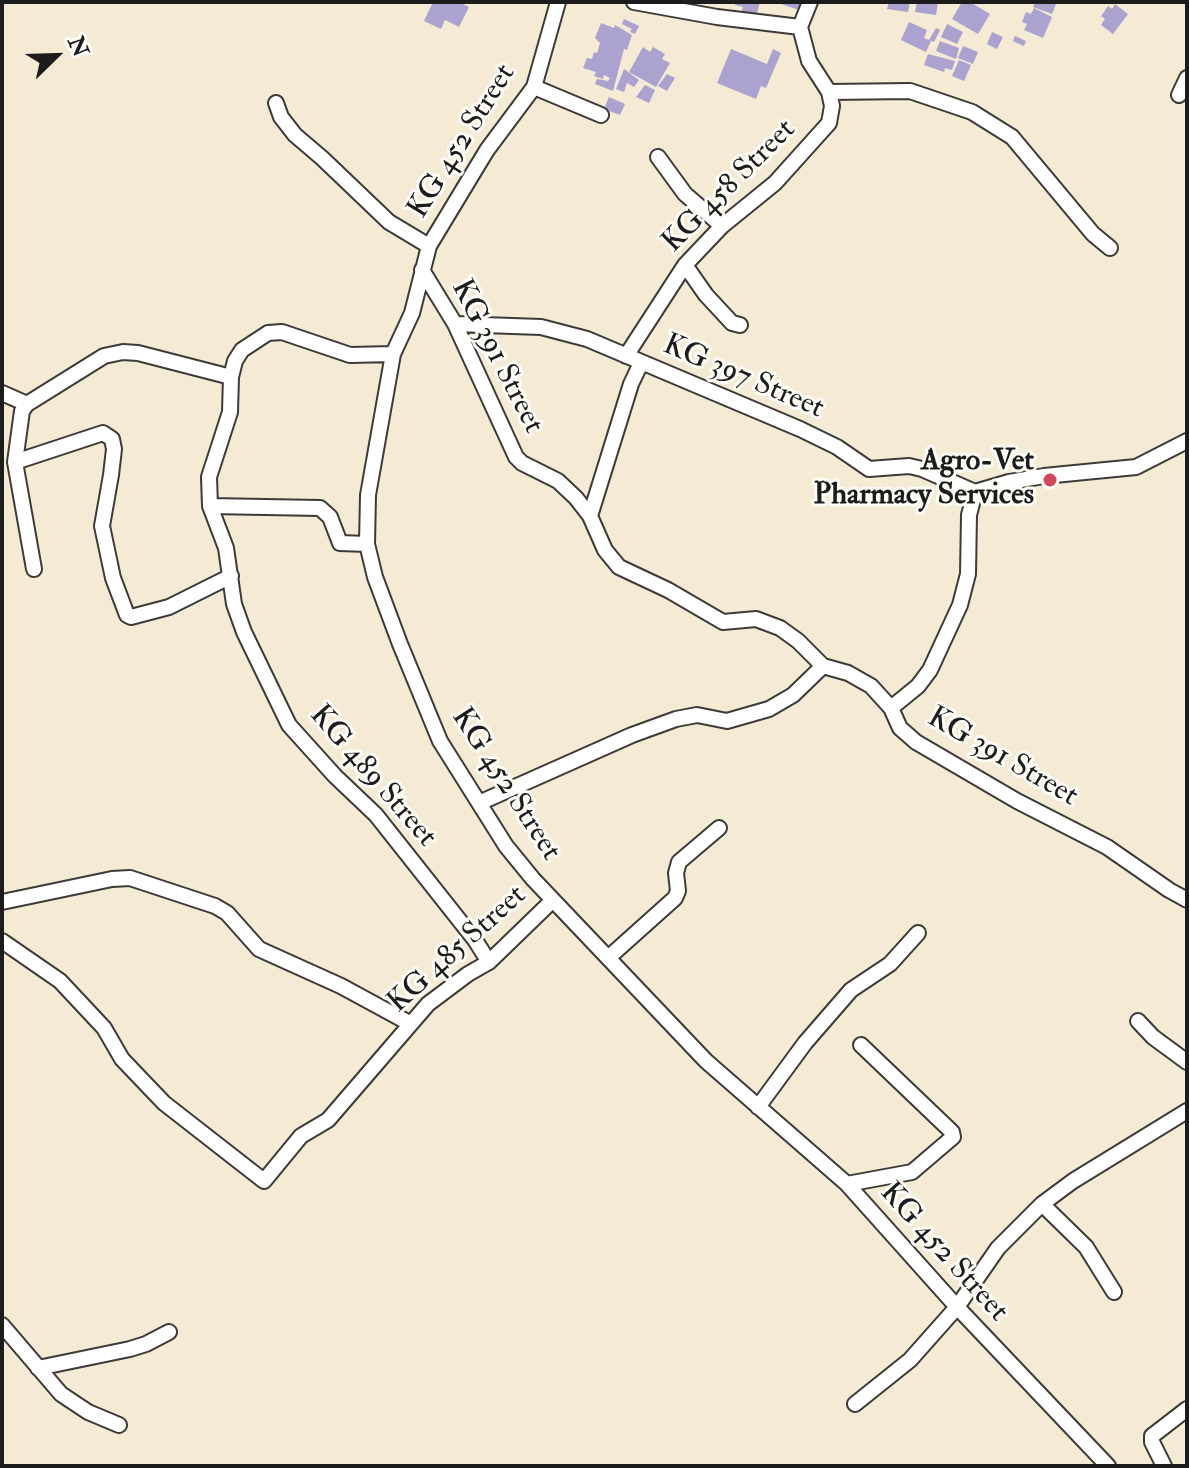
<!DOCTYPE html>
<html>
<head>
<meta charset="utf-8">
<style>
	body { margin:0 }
	#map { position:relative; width:1189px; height:1468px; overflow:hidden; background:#f5ead3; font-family:"IM FELL Double Pica",serif }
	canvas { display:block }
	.frame { position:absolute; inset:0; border:4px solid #1c1c1c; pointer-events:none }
	.north { position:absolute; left:16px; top:16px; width:80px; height:80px; -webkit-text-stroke:6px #fdfcf7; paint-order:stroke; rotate:67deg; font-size:22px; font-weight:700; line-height:32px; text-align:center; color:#1c1c1c }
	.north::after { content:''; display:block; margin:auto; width:28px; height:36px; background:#1c1c1c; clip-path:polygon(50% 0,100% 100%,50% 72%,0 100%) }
</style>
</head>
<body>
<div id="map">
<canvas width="1189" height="1468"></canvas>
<div class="frame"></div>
<div class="north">N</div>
</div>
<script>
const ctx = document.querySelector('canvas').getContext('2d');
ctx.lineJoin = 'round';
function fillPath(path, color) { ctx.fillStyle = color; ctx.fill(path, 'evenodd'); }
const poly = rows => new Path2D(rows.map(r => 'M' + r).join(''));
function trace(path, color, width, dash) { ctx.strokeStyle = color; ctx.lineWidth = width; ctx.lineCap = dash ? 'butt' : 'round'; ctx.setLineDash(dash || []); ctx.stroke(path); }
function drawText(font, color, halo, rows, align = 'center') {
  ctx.font = font + ' "IM FELL Double Pica",serif'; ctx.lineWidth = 6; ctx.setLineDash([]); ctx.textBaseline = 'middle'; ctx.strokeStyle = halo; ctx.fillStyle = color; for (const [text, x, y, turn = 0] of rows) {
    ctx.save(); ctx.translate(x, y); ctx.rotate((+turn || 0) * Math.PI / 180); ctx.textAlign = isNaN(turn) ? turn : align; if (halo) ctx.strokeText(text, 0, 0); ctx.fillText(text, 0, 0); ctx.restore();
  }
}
const building = poly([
	[433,2,459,2,469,7,459,27,445,20,441,29,424,21],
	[736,2,760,2,756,17,741,13,743,7,735,5],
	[775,2,802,2,799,10],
	[889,2,910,2,908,12,887,9],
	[917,2,938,2,936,15,915,12],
	[962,2,970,2,990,14,978,34,952,19],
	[1035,2,1056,4,1052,14,1033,7],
	[1115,4,1128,14,1113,34,1101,25,1105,19,1101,16,1108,6,1112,9],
	[1034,8,1052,17,1043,38,1024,30,1027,24,1022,22,1026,12,1031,14],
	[624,19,639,26,635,34,630,32,632,29,622,24],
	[909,22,927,30,924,38,931,41,926,52,901,40],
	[601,23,614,28,615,25,632,35,627,50,624,49,613,91,595,84,597,79,608,81,610,78,604,75,603,79,594,76,596,72,583,68,587,58,592,59,594,52,597,53,600,43,595,38],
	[947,24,963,32,957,44,941,37],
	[936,28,940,30,934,42,929,40],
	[992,32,1003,37,997,49,987,44],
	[1015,36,1026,41,1024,46,1013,41],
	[940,41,959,48,956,59,936,51],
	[963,46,978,52,973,64,958,58],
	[643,47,650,52,653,47,665,54,662,59,670,63,656,87,629,72],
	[731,49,767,64,773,49,781,53,766,88,761,86,756,99,717,83],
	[928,54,955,61,952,70,945,68,944,72,924,65],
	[959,60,971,65,964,81,952,76],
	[624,69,639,80,634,87,627,83,624,92,616,89],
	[667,74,675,78,667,91,658,86],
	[645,85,655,90,649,103,636,97],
	[609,97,625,104,620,115,604,109]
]);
const minor = poly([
	[558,2,534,87,487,150,429,246,412,313,393,354,368,495,367,544,375,577,400,644,440,741,506,846,533,879,706,1061,847,1184,957,1307,1108,1466],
	[634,2,717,17,800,27],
	[534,87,601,115],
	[829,92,910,91,972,112,1012,137,1093,234,1110,248],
	[1179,95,1187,78],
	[276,103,281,117,295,135,322,158,389,222,429,246],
	[658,157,685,194,722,226],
	[685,265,706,295,732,323,740,325],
	[422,270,455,324,516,457,522,463,558,481,576,498,590,516,605,550,619,567,668,590,723,622,756,619,780,628,798,641,823,666,848,673,871,686,891,708,900,728,916,742,1017,801,1107,847,1169,890,1187,900],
	[455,324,541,327,587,339,800,429,837,447,869,469,909,466,922,469,975,492,1009,482,1044,476,1136,467,1187,441],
	[393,354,350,355,282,332,268,333,242,350,235,361,231,377,230,412,209,477,210,506,226,548,234,604,244,632,289,725,335,776,376,815,475,940,489,962],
	[626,356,685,265,722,226,775,183,829,123,832,106,829,92,809,61,800,27,810,2],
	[2,393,27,404],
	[15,462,103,433,112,439,114,449,111,475,102,526,113,578,127,615,131,617,169,607,231,576],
	[210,506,320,508,330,517,340,543,367,544],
	[590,516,631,384,641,363],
	[34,569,15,462,22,411,27,404,104,356,123,352,138,353,231,377],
	[891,708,918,686,930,670,960,605,968,574,969,515,975,492],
	[479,803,632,735,676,719,697,715,727,721,769,709,793,695,823,666],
	[2,902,112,879,130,878,215,906,227,913,259,949,341,986,411,1024],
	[2,941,60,981,104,1028,122,1059,164,1103,264,1181,301,1136,328,1120,428,1004,468,974,489,962,553,900],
	[608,958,675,898,678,891,676,873,679,862,719,828],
	[1138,1021,1153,1037,1187,1062],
	[758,1107,805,1043,851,990,890,964,918,933],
	[847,1184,912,1172,953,1137,952,1132,861,1045],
	[1042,1204,1086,1247,1114,1292],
	[2,1325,61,1394,88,1412,119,1425],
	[38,1368,130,1349,146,1344,169,1332],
	[855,1404,910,1360,957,1307,998,1248,1042,1204,1073,1181,1187,1111],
	[1164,1466,1152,1442,1152,1436,1187,1409]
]);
const markers = [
	[1050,480,8,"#d1495b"]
];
const streetNames = [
	["KG 452 Street",463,142,-58],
	["KG 458 Street",730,187,-45],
	["KG 391 Street",496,357,63],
	["KG 397 Street",743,378,23],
	["KG 391 Street",1002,758,30],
	["KG 489 Street",372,777,49],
	["KG 452 Street",505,785,57],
	["KG 485 Street",458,950,-42],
	["KG 452 Street",943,1253,48]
];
const poiNames = [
	["Agro-Vet",1034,463],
	["Pharmacy Services",1034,497]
];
fillPath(building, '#aba2d0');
trace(minor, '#3d3b37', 18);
trace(minor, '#fff', 14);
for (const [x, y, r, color] of markers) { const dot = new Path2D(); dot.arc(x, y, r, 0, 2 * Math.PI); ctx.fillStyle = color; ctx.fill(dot); trace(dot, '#fdfcf7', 3); }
drawText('30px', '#1c1c1c', '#fdfcf7', streetNames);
drawText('bold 30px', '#1c1c1c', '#fdfcf7', poiNames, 'right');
</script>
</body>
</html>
